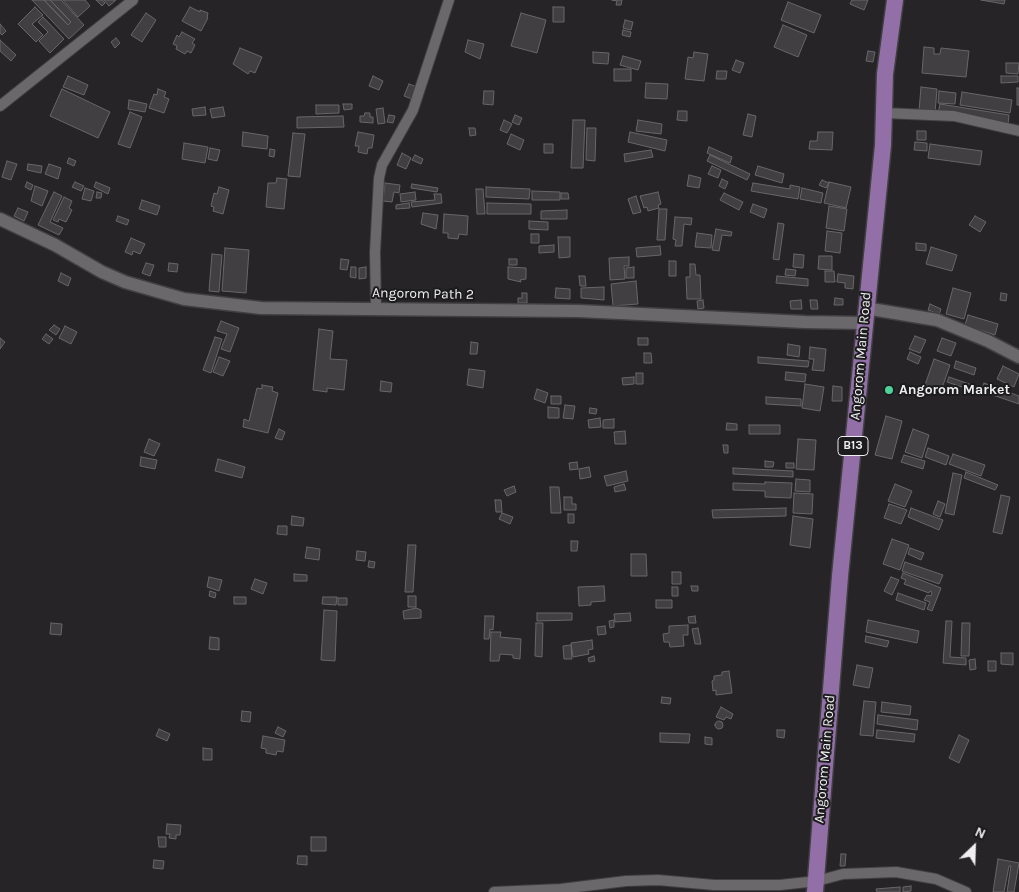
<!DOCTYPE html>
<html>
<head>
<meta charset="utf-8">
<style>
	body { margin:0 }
	#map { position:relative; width:1019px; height:892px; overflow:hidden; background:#262427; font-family:Karla,sans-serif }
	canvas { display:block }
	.north { position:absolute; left:949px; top:822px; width:50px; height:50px; -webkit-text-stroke:4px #1c1b1d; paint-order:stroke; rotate:24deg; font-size:14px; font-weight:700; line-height:20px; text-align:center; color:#efeef0 }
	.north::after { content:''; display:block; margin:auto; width:18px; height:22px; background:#efeef0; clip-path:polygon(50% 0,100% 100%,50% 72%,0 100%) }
</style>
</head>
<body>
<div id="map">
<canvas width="1019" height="892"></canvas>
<div class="north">N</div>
</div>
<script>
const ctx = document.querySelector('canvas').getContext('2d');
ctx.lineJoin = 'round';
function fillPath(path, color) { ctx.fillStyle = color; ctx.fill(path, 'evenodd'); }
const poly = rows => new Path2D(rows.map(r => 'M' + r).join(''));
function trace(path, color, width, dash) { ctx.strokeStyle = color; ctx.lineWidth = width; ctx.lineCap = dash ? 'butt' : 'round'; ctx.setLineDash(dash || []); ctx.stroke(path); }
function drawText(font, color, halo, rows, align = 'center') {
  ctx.font = font + ' Karla,sans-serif'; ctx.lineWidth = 4; ctx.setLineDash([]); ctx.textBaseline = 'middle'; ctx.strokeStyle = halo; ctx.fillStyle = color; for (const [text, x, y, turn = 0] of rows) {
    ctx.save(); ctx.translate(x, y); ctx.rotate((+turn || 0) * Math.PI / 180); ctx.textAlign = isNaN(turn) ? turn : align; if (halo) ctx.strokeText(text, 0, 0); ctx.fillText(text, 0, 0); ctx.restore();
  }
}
const building = poly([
	[32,0,44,0,68,25,71,22,50,0,61,0,84,25,69,39,32,0],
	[44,0,50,0,71,22,68,25,44,0],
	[63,0,85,0,90,6,78,17,63,0],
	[96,0,102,0,105,3,102,6,96,0],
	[104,0,116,0,109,6,104,0],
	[612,0,622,0,621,5,616,5,617,1,612,0],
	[852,0,868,0,864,10,850,4,852,0],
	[981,0,1005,0,1004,4,981,0],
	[788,2,821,15,814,33,781,20,788,2],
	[35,7,43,15,32,24,43,35,36,42,18,24,35,7],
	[190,7,200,12,200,10,208,13,207,18,208,18,201,31,182,21,190,7],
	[553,7,564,7,564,22,553,22,553,7],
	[146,13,156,20,142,42,131,35,146,13],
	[521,13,546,20,537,53,511,46,521,13],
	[43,17,64,39,50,53,39,41,48,32,38,22,43,17],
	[625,20,633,22,631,30,623,28,625,20],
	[0,24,6,31,2,35,0,33,0,24],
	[783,25,807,35,798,57,774,47,783,25],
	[623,30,631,32,630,37,622,35,623,30],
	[182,32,195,39,192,43,195,45,191,53,187,51,185,54,176,49,177,46,173,44,177,35,179,37,182,32],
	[116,38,120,43,115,48,111,42,116,38],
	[0,40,16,55,11,61,0,51,0,40],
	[468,40,484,44,480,59,465,52,468,40],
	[924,47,934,48,934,54,940,54,941,48,969,51,966,77,922,73,924,47],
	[240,48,262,57,255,73,250,71,248,74,233,64,240,48],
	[868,51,875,52,873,62,866,61,868,51],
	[593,52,609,53,608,64,593,63,593,52],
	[694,52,708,54,704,81,685,79,688,57,693,58,694,52],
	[623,56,641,61,638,70,620,65,623,56],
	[736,60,744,63,740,73,732,70,736,60],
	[1006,63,1019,63,1018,74,1006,73,1006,63],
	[614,69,631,69,631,81,614,81,614,69],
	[717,71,727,71,726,79,716,79,717,71],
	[68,76,88,85,84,95,63,87,68,76],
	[373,76,383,81,379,90,369,86,373,76],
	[1001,76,1018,76,1018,82,1001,83,1001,76],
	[646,83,668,84,667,99,645,98,646,83],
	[409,84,417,87,412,99,404,96,409,84],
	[921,87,937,89,935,113,919,111,921,87],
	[1017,88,1019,88,1019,105,1017,105,1017,88],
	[62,89,110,112,98,138,50,116,62,89],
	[158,89,166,92,164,97,169,99,164,113,149,108,154,94,157,95,158,89],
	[484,91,494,91,493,105,483,104,484,91],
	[939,91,956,93,955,104,938,103,939,91],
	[962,92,1012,100,1010,113,960,105,962,92],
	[129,100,147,104,145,112,128,109,129,100],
	[343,104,352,104,352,109,344,110,343,104],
	[940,104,1009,115,1008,124,938,113,940,104],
	[316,105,339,105,339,113,316,114,316,105],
	[205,107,206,115,193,116,192,109,205,107],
	[223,107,225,116,212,118,210,109,223,107],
	[383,108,385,123,378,124,376,109,383,108],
	[678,111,687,111,687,121,677,120,678,111],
	[130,112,142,117,130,148,118,144,130,112],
	[365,113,370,113,370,117,373,117,373,123,360,122,360,116,364,116,365,113],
	[748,114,756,116,752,137,743,135,748,114],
	[389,115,395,116,393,123,387,122,389,115],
	[515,115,522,118,519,125,512,122,515,115],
	[343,116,344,127,297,128,297,117,343,116],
	[504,120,512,124,507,133,500,130,504,120],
	[573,120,585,120,583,168,571,168,573,120],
	[638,120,662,124,661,134,636,131,638,120],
	[469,128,475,128,476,135,470,136,469,128],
	[587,128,596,128,595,161,586,160,587,128],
	[917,131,926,131,926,140,917,140,917,131],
	[243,132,268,136,267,149,242,146,243,132],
	[358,132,374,135,372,148,368,148,367,154,358,152,359,146,355,146,358,132],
	[630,132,667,140,665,151,628,142,630,132],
	[818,132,833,132,832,150,809,149,810,141,817,141,818,132],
	[293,133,305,134,300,177,288,176,293,133],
	[511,134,524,140,520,150,507,144,511,134],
	[915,142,927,143,927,151,914,150,915,142],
	[184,143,208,147,205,163,182,159,184,143],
	[544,144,553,144,553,153,544,153,544,144],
	[930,144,982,151,980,165,928,158,930,144],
	[709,147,732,157,730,163,707,153,709,147],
	[210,148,220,150,217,161,208,159,210,148],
	[270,149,275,150,274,157,269,156,270,149],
	[651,150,653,157,625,162,624,154,651,150],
	[402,153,411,158,406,169,397,165,402,153],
	[415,155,423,159,421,164,412,160,415,155],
	[710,155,750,174,747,180,707,161,710,155],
	[69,158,76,161,74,166,67,163,69,158],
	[7,161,17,164,11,180,2,177,7,161],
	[28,164,42,166,41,173,27,170,28,164],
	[49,164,61,168,58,179,45,174,49,164],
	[712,166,721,170,718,178,708,174,712,166],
	[758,166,784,174,782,183,755,175,758,166],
	[689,175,701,178,699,188,687,186,689,175],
	[277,178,287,179,284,209,266,207,268,183,276,183,277,178],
	[722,179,728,182,725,189,719,186,722,179],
	[822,180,829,183,826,188,819,185,822,180],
	[27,182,33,185,31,190,25,187,27,182],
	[75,182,84,186,81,191,72,187,75,182],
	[96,182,110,188,108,194,94,187,96,182],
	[829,182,851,187,846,208,824,203,829,182],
	[385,183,400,185,399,193,394,192,392,202,383,201,385,183],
	[753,183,790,189,790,185,800,187,798,199,751,191,753,183],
	[412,184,438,188,437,192,411,188,412,184],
	[35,186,48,191,42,206,31,201,35,186],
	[219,187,229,190,223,214,213,211,214,207,211,206,214,193,217,194,219,187],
	[486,187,530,189,529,199,486,197,486,187],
	[85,188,94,191,91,201,82,199,85,188],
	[802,188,823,193,821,203,800,199,802,188],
	[476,189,483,189,485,214,477,214,476,189],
	[532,191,560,192,560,200,532,200,532,191],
	[54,192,62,196,50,222,63,228,59,235,38,225,54,192],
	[97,192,102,193,101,198,96,198,97,192],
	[415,192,416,200,401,202,400,194,415,192],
	[658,192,661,204,658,205,659,208,648,211,647,207,644,208,640,196,658,192],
	[561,193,568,193,569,199,561,199,561,193],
	[724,193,743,202,739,210,720,200,724,193],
	[434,194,441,194,442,203,412,207,411,202,435,200,434,194],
	[636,196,641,212,633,214,628,199,636,196],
	[64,197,72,201,69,208,72,210,66,222,59,219,58,222,53,220,64,197],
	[142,200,160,206,157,215,139,209,142,200],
	[409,203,410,208,396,209,396,205,409,203],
	[487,203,531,204,531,214,487,214,487,203],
	[753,204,767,209,764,218,750,212,753,204],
	[829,206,847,209,844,231,826,228,829,206],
	[18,208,28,212,24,221,14,216,18,208],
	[659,209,667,209,665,240,657,240,659,209],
	[567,210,567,219,541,219,541,211,567,210],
	[423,213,438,215,436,229,421,224,423,213],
	[444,214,468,216,467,235,459,234,458,239,448,238,448,233,443,233,444,214],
	[118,216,129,220,127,225,116,221,118,216],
	[975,216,986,222,980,232,969,225,975,216],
	[675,217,692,218,691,225,684,224,682,246,675,246,676,240,673,239,675,217],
	[529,221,548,222,548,230,529,229,529,221],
	[778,223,784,224,779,260,773,259,778,223],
	[716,229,732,232,731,236,722,235,719,251,712,250,716,229],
	[827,231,842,233,840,253,825,251,827,231],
	[697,233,712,235,711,248,695,247,697,233],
	[531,234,539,234,539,243,531,243,531,234],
	[558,237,570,237,570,257,559,258,558,237],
	[131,238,145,244,140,254,133,251,132,255,125,252,131,238],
	[916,243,926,244,926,251,916,250,916,243],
	[554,245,554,252,539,253,539,246,554,245],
	[660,246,661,255,637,257,636,248,660,246],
	[931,247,957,255,952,271,926,264,931,247],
	[225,248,249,250,246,293,222,291,225,248],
	[212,254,222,255,219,292,209,291,212,254],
	[794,254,804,255,803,268,793,267,794,254],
	[819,256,832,256,832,270,818,269,819,256],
	[629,257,629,266,624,266,625,279,610,280,609,258,629,257],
	[341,259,349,260,347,270,340,269,341,259],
	[509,259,517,259,517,265,509,265,509,259],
	[669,261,676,261,676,276,669,276,669,261],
	[146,263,154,265,150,276,142,273,146,263],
	[169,263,178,264,177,272,168,271,169,263],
	[690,264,695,264,696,275,700,275,701,299,687,299,686,277,690,277,690,264],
	[351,267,356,267,356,278,350,277,351,267],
	[366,267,366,278,359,279,359,268,366,267],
	[508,267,526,268,526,279,520,280,521,282,508,279,508,267],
	[634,267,634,278,626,278,626,268,634,267],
	[786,269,796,270,795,276,785,275,786,269],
	[825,271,834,271,835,282,825,282,825,271],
	[61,273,71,278,68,286,58,281,61,273],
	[838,274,854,276,853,289,845,288,845,283,837,282,838,274],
	[579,276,585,276,586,286,580,286,579,276],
	[777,276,808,279,808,286,776,283,777,276],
	[636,281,638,304,613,306,611,284,636,281],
	[604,287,604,300,581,298,581,288,604,287],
	[556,288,570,289,570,299,555,298,556,288],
	[953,288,971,293,964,319,946,314,953,288],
	[522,293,527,293,527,303,518,303,518,298,522,298,522,293],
	[1001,293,1007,294,1006,301,1000,300,1001,293],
	[835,298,843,299,843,305,834,305,835,298],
	[703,300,704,308,698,309,697,301,703,300],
	[801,300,802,309,791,309,790,301,801,300],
	[810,300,817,300,818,309,811,309,810,300],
	[930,304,941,309,939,314,928,310,930,304],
	[968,315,998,324,995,335,965,325,968,315],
	[221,321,239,328,230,352,221,349,227,334,217,331,221,321],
	[54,325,60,329,56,335,49,330,54,325],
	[65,326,77,332,71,344,59,338,65,326],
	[319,329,333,331,330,359,347,360,344,390,327,388,327,392,313,390,319,329],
	[46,334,53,339,49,344,42,339,46,334],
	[915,336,926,340,920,353,909,349,915,336],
	[215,337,222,339,211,373,203,370,215,337],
	[0,338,5,342,0,349,0,338],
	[638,338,648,338,648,345,638,345,638,338],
	[942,338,956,343,951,356,937,351,942,338],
	[471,342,478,343,477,354,470,354,471,342],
	[788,344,800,346,799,357,787,355,788,344],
	[810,347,826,349,824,371,812,370,814,359,809,359,810,347],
	[910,352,921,357,918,364,907,359,910,352],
	[644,353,651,353,652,363,644,363,644,353],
	[219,357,230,361,223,376,213,372,219,357],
	[758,357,809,361,808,367,758,363,758,357],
	[934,359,950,365,941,391,925,385,934,359],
	[956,361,976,368,974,375,954,368,956,361],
	[1003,366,1019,374,1014,387,997,379,1003,366],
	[469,369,485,371,483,388,467,385,469,369],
	[786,372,806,374,805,382,785,380,786,372],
	[636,373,643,373,643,384,636,384,636,373],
	[634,377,634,384,623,385,622,378,634,377],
	[949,377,978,387,977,392,947,382,949,377],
	[381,381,392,383,391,392,380,391,381,381],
	[984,383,1019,396,1019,404,981,391,984,383],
	[805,384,824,387,820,411,802,408,805,384],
	[262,385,273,387,272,391,278,393,268,433,243,427,244,419,249,421,257,388,262,389,262,385],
	[833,386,842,387,842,401,832,401,833,386],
	[537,389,548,393,545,403,534,399,537,389],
	[551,396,561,396,561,404,551,404,551,396],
	[766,397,801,399,801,406,766,404,766,397],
	[565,405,575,406,573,419,563,418,565,405],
	[548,407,559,408,559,418,548,418,548,407],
	[590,408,597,409,596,414,589,413,590,408],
	[886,416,902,421,892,459,875,455,886,416],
	[600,418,601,427,589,428,588,420,600,418],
	[614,419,614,428,603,428,603,420,614,419],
	[727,423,737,424,737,430,726,430,727,423],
	[749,425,780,425,780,434,749,434,749,425],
	[279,429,285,432,282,440,275,438,279,429],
	[913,429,929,435,922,458,905,452,913,429],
	[625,431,626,444,615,444,614,432,625,431],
	[149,439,160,444,154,456,144,452,149,439],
	[798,439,816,440,814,470,796,469,798,439],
	[723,445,728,445,728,453,724,453,723,445],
	[928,448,949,456,946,465,925,457,928,448],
	[953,454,985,465,981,476,949,464,953,454],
	[904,455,925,461,923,469,901,462,904,455],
	[141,457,157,460,155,469,140,466,141,457],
	[218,459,245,467,242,478,215,471,218,459],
	[765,461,774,462,773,467,765,467,765,461],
	[577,462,578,469,570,470,569,463,577,462],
	[786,463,794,463,794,468,786,468,786,463],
	[589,467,591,477,580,479,579,469,589,467],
	[733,468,793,471,793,477,733,474,733,468],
	[626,471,628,481,607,486,604,476,626,471],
	[966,472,998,485,995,490,964,478,966,472],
	[953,473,962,475,954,515,945,513,953,473],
	[796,479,810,480,810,492,795,491,796,479],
	[765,482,792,483,791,498,765,497,765,491,733,490,733,483,765,484,765,482],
	[624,484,626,490,615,492,614,487,624,484],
	[895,484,912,491,905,507,888,501,895,484],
	[514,486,516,492,507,496,504,490,514,486],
	[550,487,559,487,561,513,551,513,550,487],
	[794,493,813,494,812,514,793,513,794,493],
	[1001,495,1010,497,1002,534,993,532,1001,495],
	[564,497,572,497,572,504,576,504,576,510,564,510,564,497],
	[495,500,501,500,502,512,496,512,495,500],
	[938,501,945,504,940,517,933,514,938,501],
	[889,504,907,510,901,524,884,518,889,504],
	[786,508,786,516,713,518,712,510,786,508],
	[911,508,943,520,939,530,908,517,911,508],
	[502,513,513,517,510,524,499,519,502,513],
	[568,514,574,514,574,523,568,523,568,514],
	[292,516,304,518,303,526,291,525,292,516],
	[793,516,813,519,810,548,790,545,793,516],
	[278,526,287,526,287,535,277,534,278,526],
	[892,539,909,545,900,570,883,564,892,539],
	[571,541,578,541,577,551,571,551,571,541],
	[408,545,416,545,413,592,405,592,408,545],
	[307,547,320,549,319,560,305,558,307,547],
	[910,548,924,553,921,560,908,554,910,548],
	[357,551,366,552,365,561,356,560,357,551],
	[631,554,646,554,647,576,631,576,631,554],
	[369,561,375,562,374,568,368,567,369,561],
	[905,562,943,575,939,584,902,571,905,562],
	[672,572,681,572,681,584,672,584,672,572],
	[903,573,941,588,932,611,927,609,930,602,924,600,927,595,931,596,932,592,930,591,929,593,904,584,906,580,901,578,903,573],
	[294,574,307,575,307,581,294,581,294,574],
	[209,577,222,580,219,591,207,587,209,577],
	[891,577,899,580,892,595,884,591,891,577],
	[255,579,267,583,263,594,251,589,255,579],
	[604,586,605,601,591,602,591,605,579,606,578,587,604,586],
	[691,586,698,586,698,591,692,591,691,586],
	[672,587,678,587,678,596,672,596,672,587],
	[210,591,216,593,215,598,209,596,210,591],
	[898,593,926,603,924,610,896,600,898,593],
	[408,596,416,596,416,607,408,607,408,596],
	[234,597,246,597,246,604,234,604,234,597],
	[323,597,337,597,336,605,322,604,323,597],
	[338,598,347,598,347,605,338,605,338,598],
	[656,600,672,600,672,608,656,608,656,600],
	[416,608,421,610,421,618,404,619,403,611,416,608],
	[324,610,337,611,335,661,321,660,324,610],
	[537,613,572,613,572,620,537,621,537,613],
	[630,613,631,621,615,622,614,614,630,613],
	[485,616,494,616,493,630,490,629,489,639,484,639,485,616],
	[695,616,696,623,689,623,688,617,695,616],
	[614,620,614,627,610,628,609,621,614,620],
	[868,620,919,631,917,643,866,632,868,620],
	[946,621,952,621,950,657,966,658,966,665,943,663,946,621],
	[51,623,62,624,61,635,50,634,51,623],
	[536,623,543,623,542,657,535,656,536,623],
	[962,623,970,623,969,656,961,656,962,623],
	[688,625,688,635,683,635,684,646,670,647,669,642,664,642,663,634,669,633,669,626,688,625],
	[605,626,606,634,598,635,597,627,605,626],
	[698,628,701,644,695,644,692,629,698,628],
	[491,632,501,632,500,637,521,639,520,659,513,658,513,655,500,654,499,661,490,661,491,632],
	[866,636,889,641,887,647,865,642,866,636],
	[210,637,219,638,219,650,209,649,210,637],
	[592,640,593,649,588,650,589,654,573,657,571,643,592,640],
	[571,645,572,659,564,659,563,646,571,645],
	[1001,653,1013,653,1013,665,1001,664,1001,653],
	[594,656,595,661,589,662,588,658,594,656],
	[975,659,976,669,970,670,969,660,975,659],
	[988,661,996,661,996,671,988,671,988,661],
	[857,665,873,668,869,688,853,685,857,665],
	[729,671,732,693,716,695,716,690,713,691,712,681,714,680,714,676,722,675,722,672,729,671],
	[662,697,671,698,670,704,661,703,662,697],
	[864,701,876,702,873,736,860,735,864,701],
	[882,702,911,706,910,715,881,712,882,702],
	[721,707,733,714,731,719,726,717,724,720,716,717,721,707],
	[242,711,251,712,250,722,241,721,242,711],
	[878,715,918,720,917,730,877,724,878,715],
	'715 725a4 4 0 1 1 8 0a4 4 0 1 1-8 0Z',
	[278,727,286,731,283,737,275,733,278,727],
	[159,729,170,734,167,741,156,736,159,729],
	[777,730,785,730,784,738,777,737,777,730],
	[877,730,915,734,914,742,876,738,877,730],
	[660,733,690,734,689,743,660,742,660,733],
	[959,735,969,740,959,763,949,758,959,735],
	[263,736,285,740,283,752,277,751,276,755,266,753,266,749,261,748,263,736],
	[705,737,712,738,712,745,705,744,705,737],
	[203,748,212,749,212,760,203,760,203,748],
	[167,824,181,825,180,835,176,835,176,839,169,838,170,834,166,834,167,824],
	[158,837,166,837,166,847,159,847,158,837],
	[311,837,326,837,326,851,311,851,311,837],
	[841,854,846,854,845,866,840,866,841,854],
	[298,856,307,856,307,865,297,864,298,856],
	[998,859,1019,863,1014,892,1007,892,1011,866,1009,866,1004,892,993,892,998,859],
	[154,860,164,861,163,869,153,868,154,860],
	[911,886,911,891,903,892,903,887,911,886],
	[900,887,900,892,877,892,876,889,900,887]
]);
const minor = poly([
	[0,106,133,0],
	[884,113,954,116,1019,131],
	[376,308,375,252,379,178,382,165,413,110,449,0],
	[494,892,561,889,626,881,658,880,714,885,780,885,817,881,843,874,896,872,936,879,966,892]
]);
const tertiary = poly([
	[0,219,55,245,102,272,125,282,184,299,261,308,579,311,805,322,864,323],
	[865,308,937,320,988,341,1019,357]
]);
const trunk = poly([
	[815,892,840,576,883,145,885,74,895,0]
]);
const markers = [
	[889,390,5,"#4dd39a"]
];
const shields = [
	[853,446,30]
];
const shieldNames = [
	["B13",853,446]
];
const streetNames = [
	["Angorom Path 2",423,294,1],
	["Angorom Main Road",861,356,-85],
	["Angorom Main Road",825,759,-85]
];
const poiNames = [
	["Angorom Market",899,390]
];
fillPath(building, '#413f42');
trace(building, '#686669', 1);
trace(minor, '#403f41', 12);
trace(tertiary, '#403f41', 15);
trace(trunk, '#403f41', 19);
trace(minor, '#6a686b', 10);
trace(tertiary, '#6a686b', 12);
trace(trunk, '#9270a7', 16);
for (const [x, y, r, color] of markers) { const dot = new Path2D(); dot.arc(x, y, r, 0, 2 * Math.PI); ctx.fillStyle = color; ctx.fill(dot); trace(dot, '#1c1b1d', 2); }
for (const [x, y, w] of shields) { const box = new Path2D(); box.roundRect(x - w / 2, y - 9.5, w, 19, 4); ctx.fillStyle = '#1c1b1d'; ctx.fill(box); trace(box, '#efeef0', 1); }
drawText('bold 12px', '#efeef0', null, shieldNames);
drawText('14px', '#efeef0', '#1c1b1d', streetNames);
drawText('bold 14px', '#efeef0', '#1c1b1d', poiNames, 'left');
</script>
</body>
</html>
